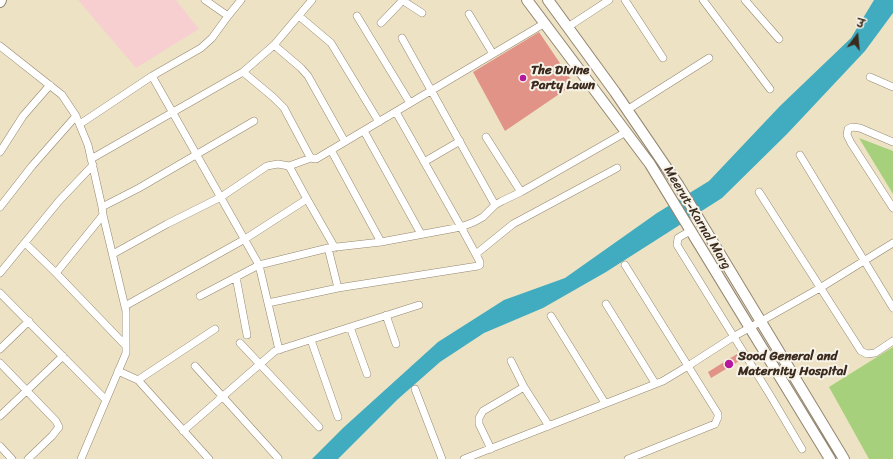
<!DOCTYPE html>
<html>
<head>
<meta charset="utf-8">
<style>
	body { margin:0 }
	#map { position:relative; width:893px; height:459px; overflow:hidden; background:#ede3c4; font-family:Sriracha,"Playpen Sans Deva",sans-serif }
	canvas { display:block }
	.north { position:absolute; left:837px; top:16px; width:40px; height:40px; -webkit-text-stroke:3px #f7f3e8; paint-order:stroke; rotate:16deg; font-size:11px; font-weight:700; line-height:16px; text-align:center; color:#3b2a1e }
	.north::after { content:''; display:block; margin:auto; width:14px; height:18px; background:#3b2a1e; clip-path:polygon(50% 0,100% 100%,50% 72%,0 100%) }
</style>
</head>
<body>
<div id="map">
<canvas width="893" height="459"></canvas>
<div class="north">उ</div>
</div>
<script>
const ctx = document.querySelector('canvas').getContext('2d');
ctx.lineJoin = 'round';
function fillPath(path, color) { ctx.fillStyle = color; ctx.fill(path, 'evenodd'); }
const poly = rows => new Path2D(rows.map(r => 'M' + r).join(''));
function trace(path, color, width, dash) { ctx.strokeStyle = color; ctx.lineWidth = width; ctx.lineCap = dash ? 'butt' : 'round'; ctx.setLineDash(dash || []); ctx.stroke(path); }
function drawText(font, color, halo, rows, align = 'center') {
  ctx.font = font + ' Sriracha,sans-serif'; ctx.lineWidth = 4; ctx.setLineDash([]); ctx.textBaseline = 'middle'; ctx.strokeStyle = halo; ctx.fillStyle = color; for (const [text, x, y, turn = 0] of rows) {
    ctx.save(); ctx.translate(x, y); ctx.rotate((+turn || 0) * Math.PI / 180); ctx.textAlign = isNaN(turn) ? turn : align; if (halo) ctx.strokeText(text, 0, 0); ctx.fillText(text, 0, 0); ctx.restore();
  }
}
const built = poly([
	[78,0,176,0,199,29,136,68]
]);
const green = poly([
	[859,138,893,151,893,194],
	[893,347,893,459,869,459,829,387]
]);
const water = poly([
	[874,0,893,0,893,13,865,51,787,134,722,198,606,272,543,308,484,333,440,362,398,399,338,459,312,459,343,428,438,342,504,300,565,278,657,213,709,181,780,106,851,38]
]);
const building = poly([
	[539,32,574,84,505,131,473,72],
	[737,354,741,360,711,378,708,372]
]);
const street = poly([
	[205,0,228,16],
	[402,0,422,13],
	[625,0,663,58],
	[703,0,770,89],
	[745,0,779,39],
	[469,14,493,54],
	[299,16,331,43,379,122],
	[357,16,410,103],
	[381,23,403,0],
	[568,27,609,0],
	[402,38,495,205],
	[274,45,301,68,308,76,345,142],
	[0,46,62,95,76,116,88,145,102,207,103,215,126,311,126,353,81,459],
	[243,72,273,97,284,108,309,155,311,158,316,159,545,23],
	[152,76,259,265,279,350],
	[870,77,893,87],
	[627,110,709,58],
	[80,124,152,76,201,48,212,38,228,16,241,0],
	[364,131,421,234],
	[486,137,521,192],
	[893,142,860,128,852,127,848,129,847,135,851,143,893,208],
	[331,150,381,242],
	[0,152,23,116,50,85],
	[800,155,893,308],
	[91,159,243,72,274,45,312,0],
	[424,162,460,141],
	[289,166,307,199,335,248],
	[759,192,861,351,867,354,875,353,893,341],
	[0,207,32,166,76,116],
	[102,207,139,188,254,121],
	[690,231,678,238,677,245,770,395,802,449],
	[25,243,56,273,126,346],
	[328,248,338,288],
	[113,254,167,224,221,197,267,166,278,164,289,166,311,158],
	[476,254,513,224,617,168],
	[625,265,718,414,718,417,715,424,628,459],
	[0,273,59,201,93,165],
	[56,273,103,215],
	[236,277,247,335],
	[0,293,106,400],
	[200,296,259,265,328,248,381,242,461,227,474,222,483,217,495,205,502,201,521,192,626,132],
	[268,303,338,288,478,266,480,265,480,262,461,227,396,112],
	[606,304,655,383],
	[125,306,245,239,307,199],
	[386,315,396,344],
	[551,316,605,403],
	[350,327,367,374],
	[311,340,338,417],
	[240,343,319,427],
	[0,349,29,321],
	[511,361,524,387,549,426],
	[0,363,56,421,59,427,52,436,28,459],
	[195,366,278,458],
	[118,371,138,380,209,459],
	[138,380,215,329],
	[415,389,442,459],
	[0,416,63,356],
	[183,431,275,351,419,305],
	[0,446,12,459],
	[491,449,479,424,479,418,483,411,524,387],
	[464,459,663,381,688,366,733,337,820,288,893,243]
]);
const secondary = poly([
	[527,0,650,164,830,459],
	[548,0,615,92,679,186,844,459],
	[0,2,1,0]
]);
const markers = [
	[523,78,4,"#b5179e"],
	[729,364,5,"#b5179e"]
];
const poiNames = [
	["The Divine",531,71],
	["Party Lawn",531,86],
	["Sood General and",738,357],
	["Maternity Hospital",738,372]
];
const streetNames = [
	["Meerut-Karnal Marg",697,218,59]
];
fillPath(built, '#f7cfd0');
fillPath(green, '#a6d07c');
fillPath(water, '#41acc0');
fillPath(building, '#e29387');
trace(street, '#948671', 8);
trace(secondary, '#948671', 12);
trace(street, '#fff', 7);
trace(secondary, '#fff', 10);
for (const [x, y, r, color] of markers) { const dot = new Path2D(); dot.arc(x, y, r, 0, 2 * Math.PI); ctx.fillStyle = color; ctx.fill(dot); trace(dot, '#f7f3e8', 1.5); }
drawText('bold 13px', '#3b2a1e', '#f7f3e8', poiNames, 'left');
drawText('13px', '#3b2a1e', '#f7f3e8', streetNames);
</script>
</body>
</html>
